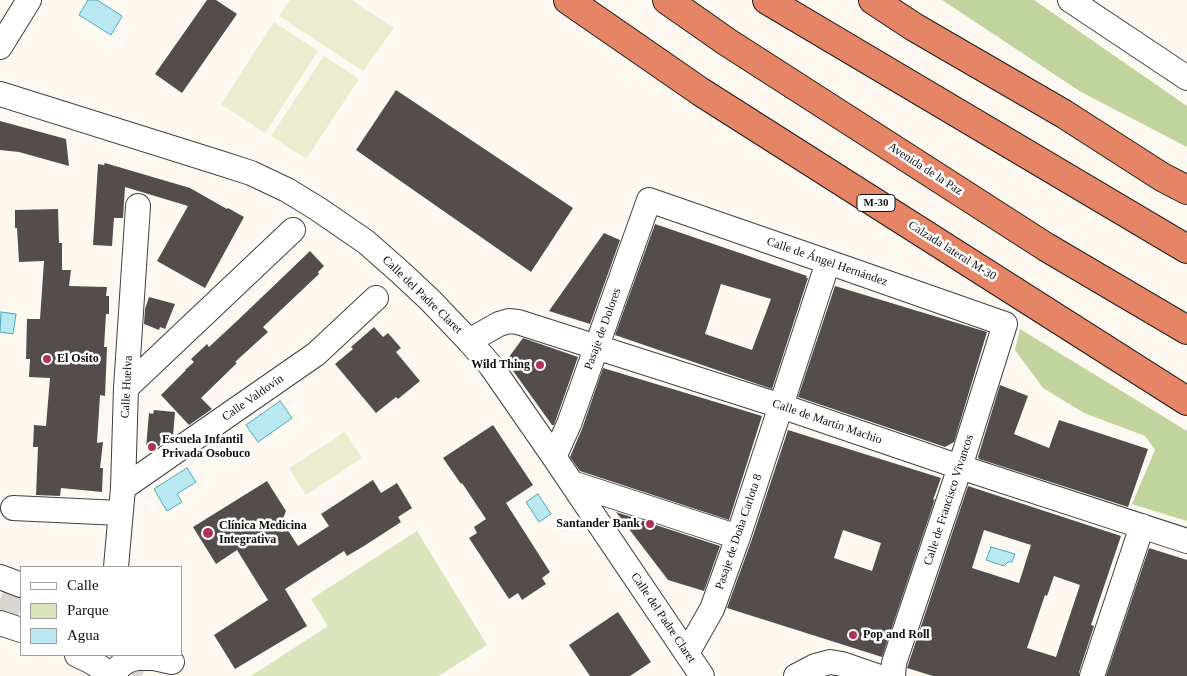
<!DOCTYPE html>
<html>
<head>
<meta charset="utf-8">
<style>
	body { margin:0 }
	#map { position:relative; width:1187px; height:676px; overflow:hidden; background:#fdf8f0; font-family:Georgia,serif }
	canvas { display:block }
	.legend { position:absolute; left:20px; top:566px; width:162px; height:90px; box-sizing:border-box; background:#fff; border:1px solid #9f9f9f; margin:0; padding:6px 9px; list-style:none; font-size:15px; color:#0e0e0e }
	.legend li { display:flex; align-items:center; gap:10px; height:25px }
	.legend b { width:25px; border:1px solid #9f9f9f }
</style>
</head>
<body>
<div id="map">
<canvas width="1187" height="676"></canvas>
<ul class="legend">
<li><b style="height:6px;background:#fff"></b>Calle</li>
<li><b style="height:14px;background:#dae5bd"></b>Parque</li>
<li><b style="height:14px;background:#bae8f0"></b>Agua</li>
</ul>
</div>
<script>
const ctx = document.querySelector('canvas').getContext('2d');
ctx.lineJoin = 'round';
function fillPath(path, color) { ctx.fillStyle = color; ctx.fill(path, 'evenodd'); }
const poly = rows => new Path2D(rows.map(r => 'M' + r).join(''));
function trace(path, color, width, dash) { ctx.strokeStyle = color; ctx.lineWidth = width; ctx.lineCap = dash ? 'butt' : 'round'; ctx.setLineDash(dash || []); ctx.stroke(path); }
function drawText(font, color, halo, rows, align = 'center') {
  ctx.font = font + ' Georgia,serif'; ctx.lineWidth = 5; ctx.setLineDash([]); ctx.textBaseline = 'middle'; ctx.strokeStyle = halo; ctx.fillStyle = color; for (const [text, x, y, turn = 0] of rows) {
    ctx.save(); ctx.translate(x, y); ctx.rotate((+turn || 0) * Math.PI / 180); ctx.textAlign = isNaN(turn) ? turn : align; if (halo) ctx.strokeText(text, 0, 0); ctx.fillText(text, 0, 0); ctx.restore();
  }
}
const green = poly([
	[417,531,487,645,439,676,251,676,328,626,311,599]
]);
const forest = poly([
	[942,0,1034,0,1187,106,1187,147,1081,92],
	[1020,329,1187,431,1187,521,1132,504,1155,450,1145,436,1084,413,1043,388,1015,350]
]);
const pitch = poly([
	[290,0,351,0,394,28,363,71,279,16],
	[274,22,318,51,265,133,221,104],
	[324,56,359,79,306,159,271,136],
	[345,432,362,458,306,495,289,468]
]);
const water = poly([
	[88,0,97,0,122,16,111,35,79,15,88,0],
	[1,312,16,314,13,334,0,332,1,312],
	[280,401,292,418,258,442,246,425,280,401],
	[187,468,196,482,177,494,182,502,167,511,154,489,187,468],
	[538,494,551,514,539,522,526,502,538,494],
	[991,547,1015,554,1012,562,1008,562,1004,566,986,560,991,547]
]);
const building = poly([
	[207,0,216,0,237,14,182,93,155,74],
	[396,90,573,208,531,272,356,150],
	[0,121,66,139,69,166,19,152,0,150],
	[105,163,190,188,227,209,228,208,244,217,205,288,157,261,188,206,125,187,123,218,114,218,112,246,93,245,98,164,104,165],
	[58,209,59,243,62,243,62,270,71,270,69,286,107,287,106,296,109,296,109,314,106,314,104,347,107,347,105,396,100,395,97,443,103,442,100,468,103,468,102,492,61,488,60,496,36,495,38,447,33,447,34,425,46,426,50,378,29,377,30,359,26,359,27,319,40,319,44,261,19,262,17,228,15,228,15,210],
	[655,224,807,276,806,278,808,278,772,389,615,335],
	[721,284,771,299,752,350,705,334],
	[604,233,620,240,590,324,549,311],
	[310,251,324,266,318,272,319,274,263,327,268,332,235,362,237,363,201,398,212,409,189,425,161,395,186,370,185,370,194,362,191,359,207,344,209,347,238,320],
	[835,286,987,332,954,442,945,447,798,397],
	[149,297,175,304,165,329,160,327,159,330,144,324,145,309],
	[374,327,383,337,388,333,401,348,396,352,420,381,398,399,396,397,376,413,335,364,353,349,351,347],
	[523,338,578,357,554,425,552,425,506,361],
	[603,368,762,416,729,520,580,471,570,457,582,429],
	[1000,385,1028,396,1014,434,1049,448,1059,420,1148,449,1128,507,979,459,978,457],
	[154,410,175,412,173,436,156,448,146,448,149,413,153,414],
	[493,425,533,485,506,503,550,572,542,578,546,584,522,600,518,593,509,599,469,538,477,533,474,527,486,519,462,483,461,484,443,458],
	[788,430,941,478,933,500,935,499,882,657,727,608,751,542],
	[843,530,881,543,872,571,834,558],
	[373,480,381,493,397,483,412,508,398,517,401,522,364,546,347,556,344,551,285,589,307,626,235,669,214,635,268,600,237,550,216,564,193,527,267,481,286,511,282,521,298,546,329,526,321,514],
	[968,486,1121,536,1091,625,1094,626,1079,672,1079,676,933,676,907,668],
	[984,530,1031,545,1019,583,972,568],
	[1054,576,1080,585,1056,657,1027,648,1045,595,1047,596],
	[616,512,720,546,704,591,668,580],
	[1149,548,1187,560,1187,676,1106,676],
	[618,612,651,662,630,676,590,676,569,645]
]);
const minorTunnel = poly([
	[0,599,21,608],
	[127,655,153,676]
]);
const minor = poly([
	[1070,0,1187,78],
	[0,47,29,0],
	[0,94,220,163,251,173,287,190,318,209,366,242,400,272,430,300,469,341,491,366,554,457,702,676],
	[469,341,499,324,509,321,518,322,781,406,960,467,1187,541],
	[126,388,293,230],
	[554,457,569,424,649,200,828,262,1005,324,960,467,894,663,893,676],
	[572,483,738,537],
	[123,488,316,354,376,298],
	[13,508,120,513],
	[116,567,123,488,126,388,138,206],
	[0,577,21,585],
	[0,623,21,630],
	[687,653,712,609,738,537,828,262],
	[77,655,90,661,114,676],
	[113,676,120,666,127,661,136,658,154,658,172,662],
	[796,676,815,666,830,662,842,664,877,676],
	[1092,676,1142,526]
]);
const highway = poly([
	[568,0,701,92,1187,401],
	[667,0,727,42,1046,247,1187,330],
	[767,0,1187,249],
	[873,0,914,27,1064,114,1162,177,1187,190]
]);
const markers = [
	[47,359,5,"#b03355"],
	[540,365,5,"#b03355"],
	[152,447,5,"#b03355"],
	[650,524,5,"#b03355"],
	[208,533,6,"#b03355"],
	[853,635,5,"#b03355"]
];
const shields = [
	[876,203,38]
];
const shieldNames = [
	["M-30",876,203]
];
const streetNames = [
	["Avenida de la Paz",925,169,33],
	["Calzada lateral M-30",952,251,32],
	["Calle de Ángel Hernández",827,262,19],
	["Calle del Padre Claret",422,295,44],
	["Pasaje de Dolores",603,329,-70],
	["Calle Huelva",127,387,-87],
	["Calle Valdovín",253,398,-35],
	["Calle de Martín Machio",827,422,19],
	["Calle de Francisco Vivancos",949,500,-72],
	["Pasaje de Doña Carlota 8",739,532,-71],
	["Calle del Padre Claret",663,618,56]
];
const poiNames = [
	["El Osito",57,359],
	["Wild Thing",530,365,"right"],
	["Escuela Infantil",162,440],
	["Privada Osobuco",162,454],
	["Santander Bank",640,524,"right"],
	["Clínica Medicina",219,526],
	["Integrativa",219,540],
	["Pop and Roll",863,635]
];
fillPath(green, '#dae5bd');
fillPath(forest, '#c2d49e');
fillPath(pitch, '#e9edce');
fillPath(water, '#bae8f0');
trace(water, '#48aac0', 1);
fillPath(building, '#554d4b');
trace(minorTunnel, '#d9d5ce', 24, [24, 12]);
trace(minor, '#414141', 26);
trace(highway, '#1f1f1f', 30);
trace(minor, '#fff', 24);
trace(highway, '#e68466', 28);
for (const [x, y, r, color] of markers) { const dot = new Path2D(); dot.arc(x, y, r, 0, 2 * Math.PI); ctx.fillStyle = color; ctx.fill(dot); trace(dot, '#fff', 2); }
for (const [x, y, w] of shields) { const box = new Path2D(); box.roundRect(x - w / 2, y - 8.5, w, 17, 4); ctx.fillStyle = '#fff'; ctx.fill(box); trace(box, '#0e0e0e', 1); }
drawText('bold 11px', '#0e0e0e', null, shieldNames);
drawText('12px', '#0e0e0e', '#fff', streetNames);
drawText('bold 12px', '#0e0e0e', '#fff', poiNames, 'left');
</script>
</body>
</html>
